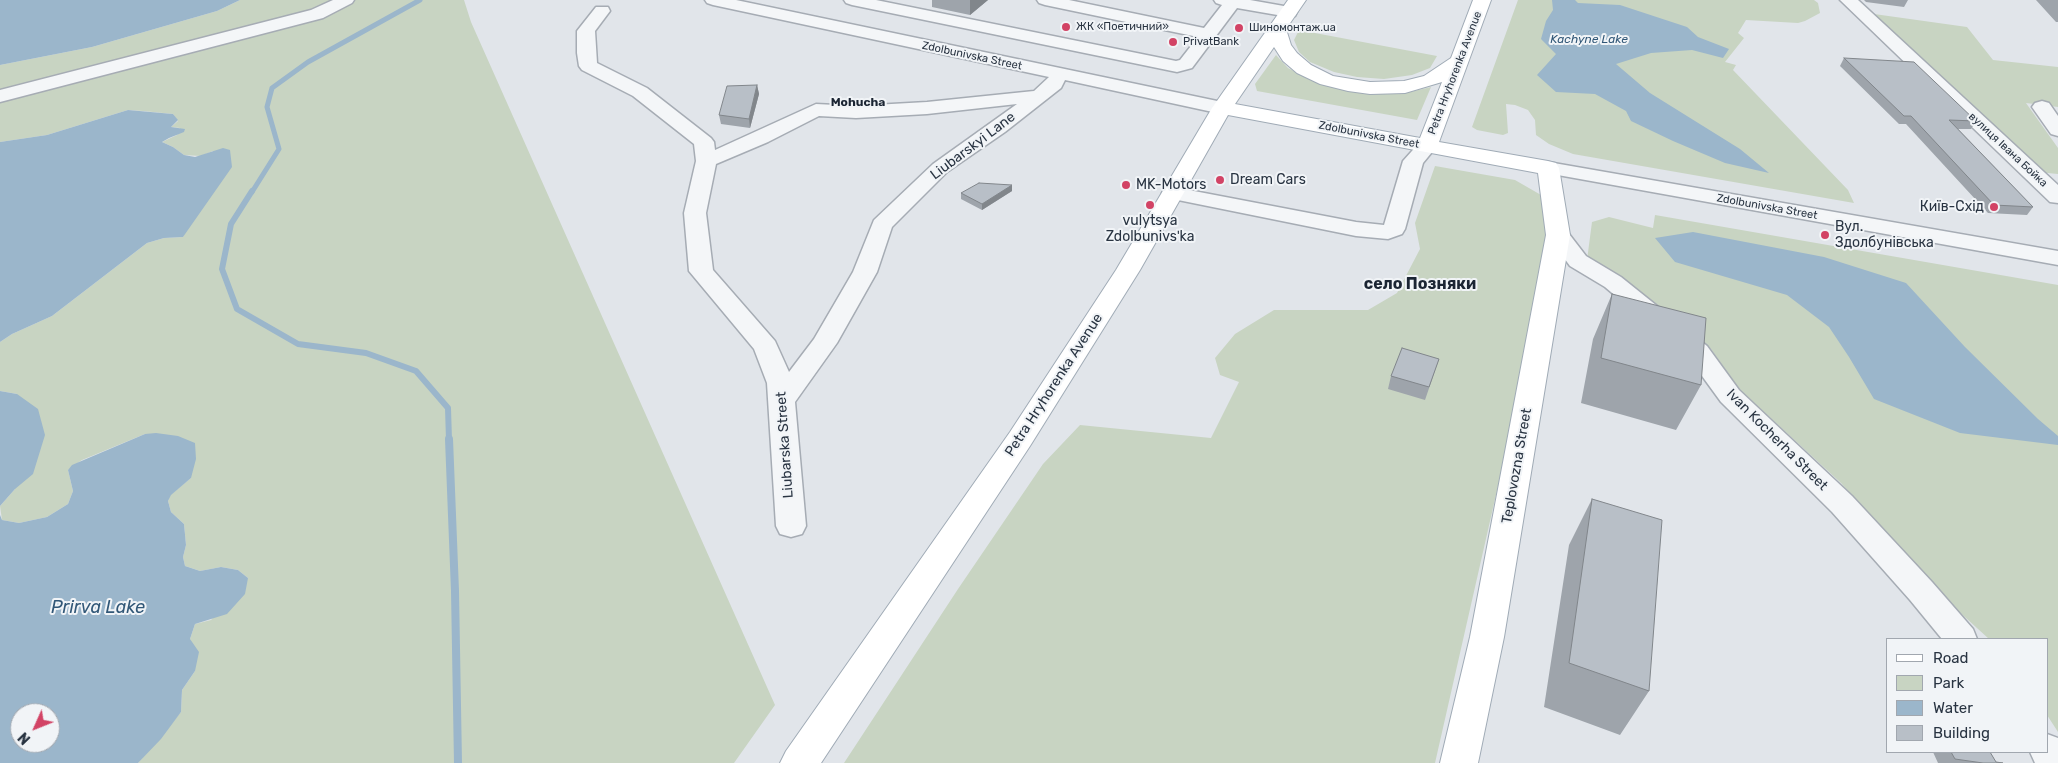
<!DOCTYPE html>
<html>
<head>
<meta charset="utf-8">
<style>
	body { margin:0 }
	#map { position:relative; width:2058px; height:763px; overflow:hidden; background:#e1e5ea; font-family:Rubik,sans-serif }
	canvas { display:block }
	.legend { position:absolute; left:1886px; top:638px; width:162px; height:115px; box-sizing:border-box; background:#f1f4f7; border:1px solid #a1a7af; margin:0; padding:6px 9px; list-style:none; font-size:15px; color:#293442 }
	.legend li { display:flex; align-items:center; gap:10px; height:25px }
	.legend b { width:25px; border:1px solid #a1a7af }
	.north { position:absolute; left:10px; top:703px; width:50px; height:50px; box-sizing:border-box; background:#f1f4f7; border:1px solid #a1a7af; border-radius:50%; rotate:226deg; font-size:14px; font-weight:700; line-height:20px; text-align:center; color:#293442 }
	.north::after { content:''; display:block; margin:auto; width:18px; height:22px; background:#d24365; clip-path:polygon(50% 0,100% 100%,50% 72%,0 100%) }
</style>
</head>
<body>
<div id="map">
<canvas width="2058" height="763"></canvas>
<ul class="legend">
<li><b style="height:6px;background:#fff"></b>Road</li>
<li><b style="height:14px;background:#c8d4c2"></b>Park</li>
<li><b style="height:14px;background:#9bb6cb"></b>Water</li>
<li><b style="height:14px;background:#b8bfc7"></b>Building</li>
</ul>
<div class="north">N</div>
</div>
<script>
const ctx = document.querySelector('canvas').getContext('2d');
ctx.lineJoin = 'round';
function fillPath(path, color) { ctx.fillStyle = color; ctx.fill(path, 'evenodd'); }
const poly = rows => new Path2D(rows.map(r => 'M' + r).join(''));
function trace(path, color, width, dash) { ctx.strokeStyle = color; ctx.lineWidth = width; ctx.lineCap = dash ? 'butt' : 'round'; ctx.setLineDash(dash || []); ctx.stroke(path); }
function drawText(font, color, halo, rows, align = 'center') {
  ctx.font = font + ' Rubik,sans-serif'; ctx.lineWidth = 4; ctx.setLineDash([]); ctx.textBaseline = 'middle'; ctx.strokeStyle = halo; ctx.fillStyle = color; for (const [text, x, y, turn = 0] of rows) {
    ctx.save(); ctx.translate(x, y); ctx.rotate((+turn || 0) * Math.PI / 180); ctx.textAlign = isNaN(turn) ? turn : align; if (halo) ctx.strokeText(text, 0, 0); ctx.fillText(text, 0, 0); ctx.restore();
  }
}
const green = poly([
	[240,0,464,0,471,22,775,705,734,763,138,763,181,712,182,690,195,671,190,639,195,624,211,620,248,578,238,570,221,567,200,571,185,566,183,557,186,545,184,524,171,512,168,501,170,495,191,478,145,434,82,460,68,470,73,491,68,504,47,517,19,523,2,520,0,506,15,489,17,394,0,391,0,342,12,334,52,316,147,243,164,238,183,237,213,151,201,156,184,155,173,147,162,142,177,135,180,128,171,127,178,121,173,114,143,111,128,110,47,135,0,142,0,65,92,47,217,11],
	[1518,0,1814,0,1818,3,1820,13,1805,21,1798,23,1746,20,1738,33,1744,38,1725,62,1736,65,1733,70,1848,190,1854,203,1573,154,1549,144,1536,135,1535,120,1528,110,1515,105,1506,104,1508,133,1503,135,1477,130,1472,127],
	[1874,14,1967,27,1993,60,2058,67,2058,107,2026,103,2058,148,2058,174,2037,172],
	[1299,30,1437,56,1430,68,1412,75,1384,79,1357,77,1334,72,1310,62,1299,52,1294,40],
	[1276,55,1288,68,1305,77,1368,93,1410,92,1431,87,1417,120,1257,91,1255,84],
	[1435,166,1515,180,1541,195,1549,226,1523,376,1435,763,844,763,958,589,1043,464,1080,425,1211,438,1239,382,1220,375,1215,358,1235,334,1274,310,1368,310,1397,293,1420,249,1415,223],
	[1655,215,2058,285,2058,732,2047,715,2047,639,1989,639,1933,588,1841,483,1738,388,1711,349,1642,295,1587,260,1592,222,1609,217,1653,228]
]);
const water = poly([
	[0,0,240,0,217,11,92,47,0,65],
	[1552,0,1575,0,1578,3,1620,5,1687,27,1698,37,1729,49,1723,58,1692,50,1651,53,1616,64,1650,93,1740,149,1769,173,1725,163,1673,141,1631,121,1626,111,1595,94,1556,92,1537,75,1556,54,1541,39,1546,21,1553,10],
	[128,110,173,114,178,120,171,127,185,129,184,132,169,138,162,142,173,147,184,155,195,157,223,148,230,150,232,167,183,237,164,238,147,243,52,316,12,334,0,342,0,142,47,135],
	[1693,232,1824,257,1906,283,1965,347,2038,419,2058,436,2058,445,1960,433,1874,399,1849,357,1829,327,1787,295,1675,262,1655,238],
	[0,391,17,394,38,409,45,435,33,474,15,489,0,506],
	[156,433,178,436,195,443,196,459,191,478,171,495,168,501,171,512,184,524,186,545,183,557,185,566,200,571,221,567,238,570,248,578,245,594,227,614,195,624,190,639,199,652,195,671,182,690,181,712,161,739,138,763,0,763,0,515,2,520,19,523,47,517,68,504,73,491,68,470,72,465,145,434],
	[20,713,50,713,50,743,20,743]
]);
const streamFar2 = poly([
	[252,192,279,149,267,107,272,88,308,62,420,0]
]);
const streamFar1 = poly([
	[252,191,231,224,222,269,237,309,298,344,366,353,416,371,448,408,449,440]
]);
const stream = poly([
	[449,439,455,591,458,763]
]);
const minor = poly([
	[333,0,354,0,352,3,323,18,0,102,0,90,311,10,333,0],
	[705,0,736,0,1222,102,1229,104,1232,108,1229,112,1222,114,1065,80,1061,88,1005,132,947,172,892,227,877,272,837,343,795,402,806,526,802,534,791,537,780,534,776,526,767,383,754,349,689,271,684,213,696,161,694,144,633,96,582,70,579,66,577,53,577,31,596,7,608,7,610,11,595,31,597,63,647,88,711,138,714,142,715,150,816,104,856,106,927,102,1034,91,1049,77,713,5,707,3,705,0],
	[1017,104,933,164,874,220,853,272,814,339,789,372,775,341,713,270,706,213,716,164,768,142,819,116,856,118,927,114,1017,104],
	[844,0,876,0,1176,61,1180,60,1198,37,1045,5,1039,3,1037,0,1069,0,1204,28,1222,5,1216,3,1214,0,1250,0,1295,8,1297,12,1295,16,1289,17,1237,8,1192,68,1177,72,852,5,846,3,844,0],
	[1840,0,1858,0,2058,185,2058,203,2050,202,1840,0],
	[2042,101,2049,103,2058,116,2058,136,2051,134,2032,107,2035,103,2042,101],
	[1427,140,1434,142,1437,146,1423,163,1405,229,1402,234,1388,239,1356,236,1173,199,1165,198,1162,193,1165,188,1173,187,1356,222,1384,225,1403,161,1420,142,1427,140],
	[1548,162,2058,251,2058,265,1541,172,1538,168,1541,164,1548,162],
	[1558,228,1566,230,1586,256,1621,277,1707,346,1739,390,1852,496,1932,582,1973,629,1977,639,1942,639,1910,600,1832,512,1721,402,1689,358,1605,287,1570,266,1547,235,1550,230,1558,228],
	[2047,734,2058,738,2058,763,2035,763,2030,752,2047,752,2047,734]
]);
const major = poly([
	[1288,0,1306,0,1286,29,1291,45,1297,53,1311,65,1333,76,1370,82,1404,81,1424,76,1451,58,1473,0,1491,0,1439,142,1548,161,1556,163,1559,168,1570,235,1504,637,1478,763,1440,763,1470,637,1546,235,1538,173,1228,115,1140,270,1030,446,821,763,780,763,786,751,1010,432,1116,270,1212,108,1288,0],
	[1274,47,1283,61,1297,73,1320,84,1348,91,1370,94,1405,93,1442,82,1420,138,1235,104,1274,47]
]);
const wall = poly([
	[932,0,988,0,970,15,932,7],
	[1864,0,1908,0,1904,7,1866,2],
	[2036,0,2058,0,2058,22,2056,22],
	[1844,58,1976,121,1971,129,1958,129,2033,207,2027,215,1988,213,1906,124,1899,124,1840,66],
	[757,85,759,94,750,128,721,124,719,115],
	[1012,185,1012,191,982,210,961,199,961,193],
	[1612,294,1701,385,1676,430,1581,403,1593,339],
	[1439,359,1425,400,1388,389,1391,376],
	[1592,499,1649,691,1620,735,1544,707,1569,545],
	[1933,752,1990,752,1996,762,2003,763,1938,763]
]);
const shadedWall = poly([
	[970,0,988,0,970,15],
	[757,85,759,94,750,128,749,119],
	[1012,185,1012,191,982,210,982,204]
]);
const building = poly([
	[1844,58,1914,62,1976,121,1949,120,2033,207,1994,205,1911,116,1904,116,1844,58],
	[757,85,749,119,719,115,727,86,757,85],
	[979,183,1012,185,982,204,961,193,979,183],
	[1612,294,1706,318,1701,385,1601,358,1612,294],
	[1402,348,1439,359,1429,387,1391,376,1402,348],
	[1592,499,1662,520,1649,691,1569,663,1592,499],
	[1951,752,1990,752,1996,762,2003,763,1983,763,1955,759,1951,752]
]);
const markers = [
	[1066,27,5,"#d24365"],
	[1239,28,5,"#d24365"],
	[1173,42,5,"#d24365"],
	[1220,180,5,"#d24365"],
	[1126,185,5,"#d24365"],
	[1150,205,5,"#d24365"],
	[1994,207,5,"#d24365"],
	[1825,235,5,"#d24365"]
];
const farPoinames = [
	["ЖК «Поетичний»",1076,27],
	["Шиномонтаж.ua",1249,28],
	["PrivatBank",1183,42]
];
const farStreetnames = [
	["Zdolbunivska Street",972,56,12],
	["Petra Hryhorenka Avenue",1455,73,-69],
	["Zdolbunivska Street",1369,135,11],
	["вулиця Івана Бойка",2008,150,43],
	["Zdolbunivska Street",1767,207,10]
];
const farWaternames = [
	["Kachyne Lake",1589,40]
];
const farNeighbourhoodnames = [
	["Mohucha",858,103]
];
const streetNames = [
	["Liubarskyi Lane",973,146,-37],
	["Petra Hryhorenka Avenue",1054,385,-57],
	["Ivan Kocherha Street",1777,440,45],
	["Liubarska Street",785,445,-94],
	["Teplovozna Street",1517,466,-80]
];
const poiNames = [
	["Dream Cars",1230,180],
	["MK-Motors",1136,185],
	["Київ-Схід",1984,207,"right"],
	["vulytsya",1150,221,"center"],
	["Zdolbunivsʹka",1150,237,"center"],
	["Вул.",1835,227],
	["Здолбунівська",1835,243]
];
const quarterNames = [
	["село Позняки",1420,284]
];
const nearWaternames = [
	["Prirva Lake",98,608]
];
fillPath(green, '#c8d4c2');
fillPath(water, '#9bb6cb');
trace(streamFar2, '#9bb6cb', 5);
trace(streamFar1, '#9bb6cb', 6);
trace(stream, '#9bb6cb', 8);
trace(minor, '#a6acb4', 3);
trace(major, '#a0abb6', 2);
fillPath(minor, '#f4f6f8');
fillPath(major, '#fff');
fillPath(wall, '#9ea4ab');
fillPath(shadedWall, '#81868b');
fillPath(building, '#b8bfc7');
trace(building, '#81868b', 1);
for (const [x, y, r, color] of markers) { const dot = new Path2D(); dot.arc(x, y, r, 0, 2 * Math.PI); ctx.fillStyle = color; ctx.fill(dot); trace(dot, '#f1f4f7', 2); }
drawText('11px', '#293442', '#f1f4f7', farPoinames, 'left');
drawText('11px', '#293442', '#f1f4f7', farStreetnames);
drawText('italic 12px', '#315777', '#f1f4f7', farWaternames);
drawText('bold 12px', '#1b2533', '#f1f4f7', farNeighbourhoodnames);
drawText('14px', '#293442', '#f1f4f7', streetNames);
drawText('14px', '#293442', '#f1f4f7', poiNames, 'left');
drawText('bold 16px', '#1b2533', '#f1f4f7', quarterNames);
drawText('italic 18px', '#315777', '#f1f4f7', nearWaternames);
</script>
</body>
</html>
